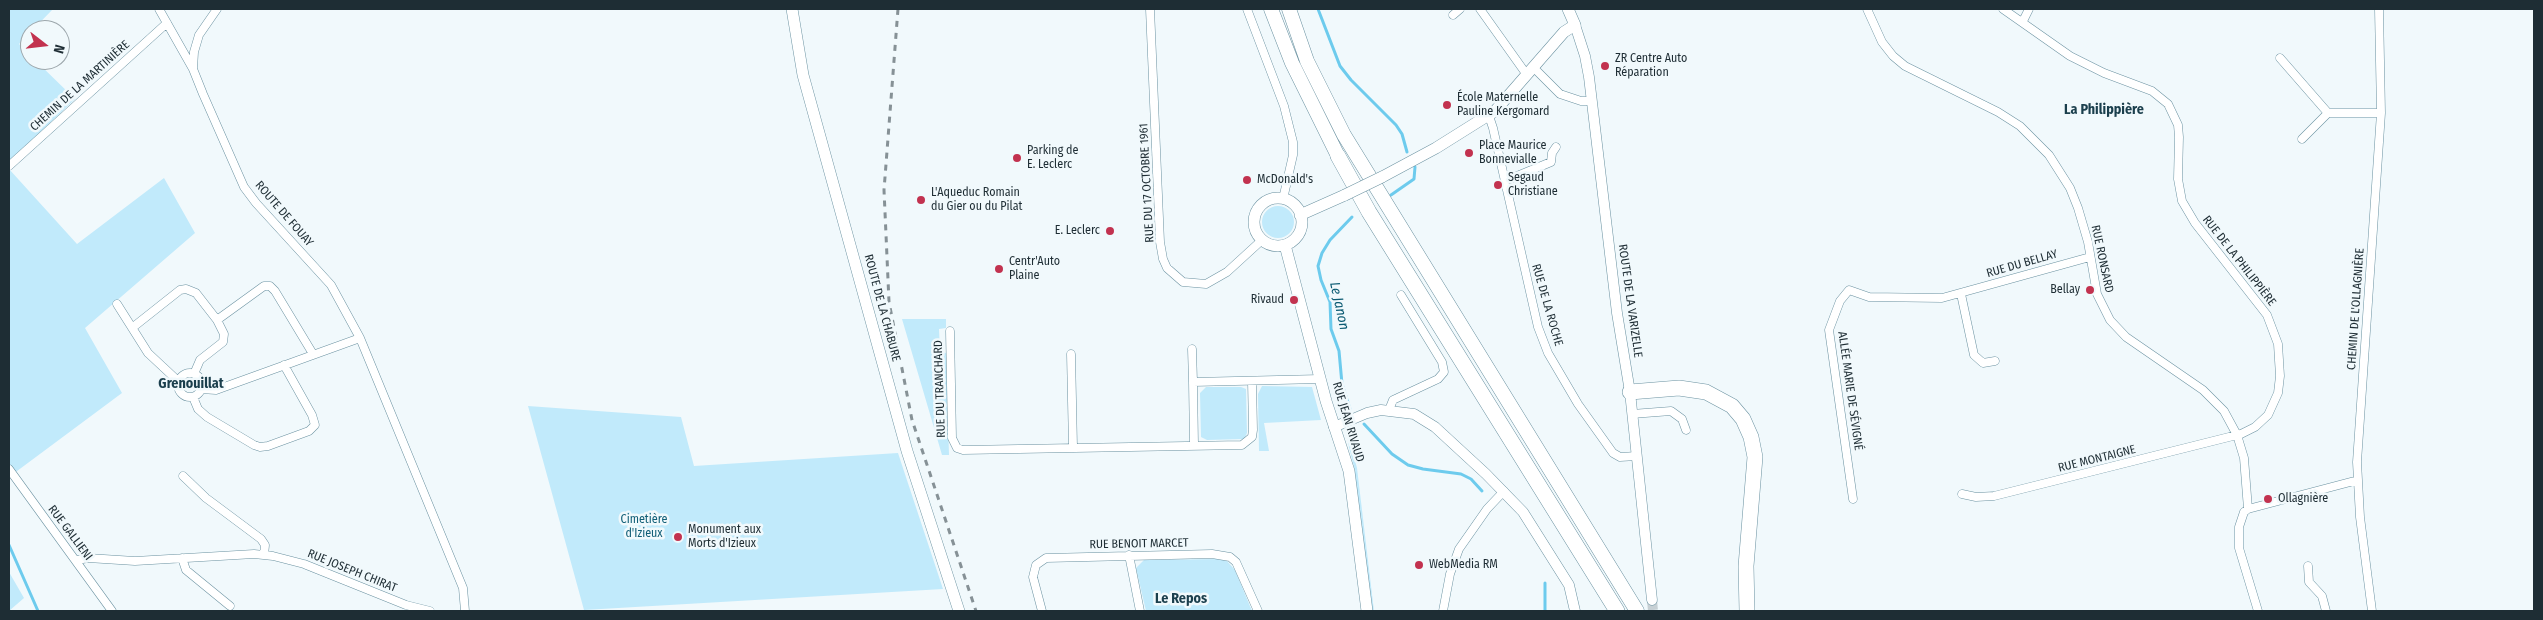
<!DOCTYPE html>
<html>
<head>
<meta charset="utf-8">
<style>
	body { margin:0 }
	#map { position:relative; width:2543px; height:620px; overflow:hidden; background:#f1f9fc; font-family:"Fira Sans Condensed",sans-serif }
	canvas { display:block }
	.frame { position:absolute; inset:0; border:10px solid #1e2d34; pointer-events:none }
	.north { position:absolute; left:20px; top:20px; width:50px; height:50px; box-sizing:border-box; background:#f1f9fc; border:1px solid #9da7ac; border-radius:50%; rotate:106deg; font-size:14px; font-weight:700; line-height:20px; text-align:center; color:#1e2d34 }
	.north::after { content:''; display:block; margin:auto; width:18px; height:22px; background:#c2324f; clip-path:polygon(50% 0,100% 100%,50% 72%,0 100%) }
</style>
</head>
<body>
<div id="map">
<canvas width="2543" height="620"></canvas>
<div class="frame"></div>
<div class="north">N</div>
</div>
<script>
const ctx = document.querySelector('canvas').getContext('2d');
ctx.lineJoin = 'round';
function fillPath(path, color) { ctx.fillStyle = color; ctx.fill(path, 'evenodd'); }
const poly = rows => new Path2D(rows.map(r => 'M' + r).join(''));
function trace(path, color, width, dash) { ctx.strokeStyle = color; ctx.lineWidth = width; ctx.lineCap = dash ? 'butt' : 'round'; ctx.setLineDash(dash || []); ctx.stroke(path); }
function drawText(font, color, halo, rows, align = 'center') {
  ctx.font = font + ' "Fira Sans Condensed",sans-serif'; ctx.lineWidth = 5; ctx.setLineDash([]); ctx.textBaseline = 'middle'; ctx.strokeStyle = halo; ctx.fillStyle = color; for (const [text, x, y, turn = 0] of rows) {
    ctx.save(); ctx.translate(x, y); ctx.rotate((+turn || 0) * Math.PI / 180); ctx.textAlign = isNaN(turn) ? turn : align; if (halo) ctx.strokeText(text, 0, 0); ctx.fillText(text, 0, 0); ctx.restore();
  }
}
const green = poly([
	[9,9,53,9,19,44,30,55,30,60,35,60,75,99,9,162],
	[9,169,77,244,164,178,195,233,85,328,122,393,9,477],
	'1262 222a16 16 0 1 1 32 0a16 16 0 1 1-32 0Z',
	[902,319,946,319,946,328,939,329,940,352,946,353,949,455,942,455],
	[1262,386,1312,387,1321,420,1264,423,1269,451,1259,451,1258,394],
	[1206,387,1241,387,1246,389,1247,433,1244,439,1207,440,1201,437,1200,393],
	[528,406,681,417,694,466,898,453,943,589,584,610],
	[1350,442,1357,468,1374,611,1371,611,1354,467,1348,443],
	[1144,560,1220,559,1227,561,1235,570,1252,611,1146,611,1136,568],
	[9,572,24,598,9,611]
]);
const stream = poly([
	[1318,9,1340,66,1351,80,1396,125,1402,134,1407,152],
	[1391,195,1414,179,1415,167],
	[1350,409,1342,384,1339,351,1331,329,1330,302,1321,280,1318,266,1322,253,1330,240,1352,217],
	[1364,424,1392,454,1408,465,1423,469,1461,474,1471,479,1482,491],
	[9,545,38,611],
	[1545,583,1545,611]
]);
const tertiaryTunnel = poly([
	[1652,600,1653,611]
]);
const minor = poly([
	[159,9,193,69],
	[217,9,199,35,194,52,193,69,203,94,244,187,256,203,331,285,360,338,463,588,465,611],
	[1150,9,1160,242,1163,259,1167,268,1183,282,1206,284,1227,272,1262,240],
	[1247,9,1284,106,1293,142,1293,155,1283,199],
	[1480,9,1527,75],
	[1867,9,1882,42,1893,56,1905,66,1998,112,2020,126,2049,155,2070,188,2078,208,2088,242,2097,294,2110,320,2126,337,2203,390,2224,411,2237,435,2244,458,2248,509],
	[1453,15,1460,9],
	[2023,21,2029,9],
	[2280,58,2328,113],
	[1538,72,1560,94,1581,101,1592,101],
	[1489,116,1493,128,1538,327,1548,353,1578,404,1613,453,1620,457,1637,456],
	[2302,139,2328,113,2381,113],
	[9,166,167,23],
	[1505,181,1551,162,1552,153,1556,147],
	[1961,294,1974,355,1983,363,1995,361],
	[117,304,148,353,178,381],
	[132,328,180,290,186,289,196,293,217,320],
	[950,331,952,438,957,448,963,450,1242,445,1252,437,1253,430,1252,381],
	[1192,349,1193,382],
	[1071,354,1073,447],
	'178 385a12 12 0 1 1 24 0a12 12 0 1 1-24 0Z',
	[194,374,200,360,223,342,224,334,217,320,264,286,270,286,275,291,313,354],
	[201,389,216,390,360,338],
	[193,397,198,409,207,417,254,445,260,447,268,446,309,431,315,425,312,415,284,365],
	[1389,410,1393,400,1438,379,1444,372,1442,362,1401,295],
	[1632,414,1671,411,1682,419,1686,430],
	[1194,445,1193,382,1320,379],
	[9,469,112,611],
	[183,476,206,498,261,539,265,545,264,555],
	[1962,494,1976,497,1994,496,2241,434,2255,427,2268,415,2278,393,2280,376,2278,344,2267,315,2195,223,2182,201,2178,179,2179,137,2178,125,2168,104,2152,91,2104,73,2070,56,2003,9],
	[1853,499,1829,330,1840,301,1849,290,1869,297,1942,298,2090,257],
	[1129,555,1140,611],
	[182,558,186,570,230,606],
	[77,560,88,558,135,561,254,554,273,556,304,564,406,605,430,611],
	[2308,566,2309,582,2322,596,2326,611],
	[1042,611,1033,577,1036,565,1046,558,1212,554,1230,557,1236,562,1258,611],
	[1443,611,1450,574,1459,549,1487,509,1504,491],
	[2258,611,2239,548,2239,527,2244,512,2248,509,2358,480],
	[2372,611,2360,517,2357,462,2381,113,2379,9]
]);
const tertiary = poly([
	[1575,25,1585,56,1589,77,1617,313,1630,392,1652,600],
	[1334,427,1367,413,1381,410,1414,414,1435,427,1486,474,1523,512,1569,585,1575,611]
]);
const secondary = poly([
	[792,9,803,75,907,451,959,611],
	[1382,177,1436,148,1495,111,1564,32,1575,25,1568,9],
	'1254 222a24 24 0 1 1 48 0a24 24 0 1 1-48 0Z',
	[1300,215,1345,195],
	[1285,245,1326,401,1349,471,1367,611]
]);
const trunk = poly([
	[1271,9,1292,63,1338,156],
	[1289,9,1307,61,1344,135,1637,611]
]);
const motorway = poly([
	[1338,156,1369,212,1617,611],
	[1630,392,1679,388,1706,392,1732,406,1743,419,1751,437,1755,457,1746,566,1747,611]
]);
const rail = poly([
	[898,9,884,190,889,302,912,420,976,611]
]);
const secondaryBridge = poly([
	[1345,195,1382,177]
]);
const markers = [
	[1605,66,5,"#c2324f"],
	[1447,105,5,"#c2324f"],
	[1469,153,5,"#c2324f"],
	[1017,158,5,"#c2324f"],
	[1247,180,5,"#c2324f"],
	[1498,185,5,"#c2324f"],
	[921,200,5,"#c2324f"],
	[1110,231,5,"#c2324f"],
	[999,269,5,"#c2324f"],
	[2090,290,5,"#c2324f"],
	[1294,300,5,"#c2324f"],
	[2268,499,5,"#c2324f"],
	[678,537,5,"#c2324f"],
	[1419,565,5,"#c2324f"]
];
const poiNames = [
	["ZR Centre Auto",1615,59],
	["Réparation",1615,73],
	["École Maternelle",1457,98],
	["Pauline Kergomard",1457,112],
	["Place Maurice",1479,146],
	["Bonnevialle",1479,160],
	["Parking de",1027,151],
	["E. Leclerc",1027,165],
	["Segaud",1508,178],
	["Christiane",1508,192],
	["McDonald's",1257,180],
	["L'Aqueduc Romain",931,193],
	["du Gier ou du Pilat",931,207],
	["E. Leclerc",1100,231,"right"],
	["Centr'Auto",1009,262],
	["Plaine",1009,276],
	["Bellay",2080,290,"right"],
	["Rivaud",1284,300,"right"],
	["Ollagnière",2278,499],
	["Monument aux",688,530],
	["Morts d'Izieux",688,544],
	["WebMedia RM",1429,565]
];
const streetNames = [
	["CHEMIN DE LA MARTINIÈRE",80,86,-42],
	["RUE DU 17 OCTOBRE 1961",1147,183,-93],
	["ROUTE DE FOUAY",284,214,49],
	["RUE RONSARD",2102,259,78],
	["RUE DE LA PHILIPPIÈRE",2239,261,52],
	["RUE DU BELLAY",2022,264,-16],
	["ROUTE DE LA VARIZELLE",1630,301,82],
	["RUE DE LA ROCHE",1547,305,74],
	["ROUTE DE LA CHABURE",882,308,75],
	["CHEMIN DE L'OLLAGNIÈRE",2356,309,-86],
	["RUE DU TRANCHARD",940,389,-92],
	["ALLÉE MARIE DE SÉVIGNÉ",1850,391,82],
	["RUE JEAN RIVAUD",1348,422,73],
	["RUE MONTAIGNE",2097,459,-14],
	["RUE GALLIENI",70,533,53],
	["RUE BENOIT MARCET",1139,544,-1],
	["RUE JOSEPH CHIRAT",352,571,22]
];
const parkNames = [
	["Cimetière",644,520],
	["d'Izieux",644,534]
];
const neighbourhoodNames = [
	["La Philippière",2104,110],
	["Grenouillat",191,384],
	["Le Repos",1181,599]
];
const waterNames = [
	["Le Janon",1339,306,78]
];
fillPath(green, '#c1eafb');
trace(stream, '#6dcbed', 3);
trace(tertiaryTunnel, '#c7d0d4', 10, [10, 5]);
trace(minor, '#6b92a1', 9);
trace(tertiary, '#6b92a1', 11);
trace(secondary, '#6b92a1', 12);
trace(trunk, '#6b92a1', 15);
trace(motorway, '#6b92a1', 16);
trace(minor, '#fff', 8);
trace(tertiary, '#fff', 10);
trace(secondary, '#fff', 11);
trace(trunk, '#fff', 14);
trace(motorway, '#fff', 15);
trace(rail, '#869196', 3, [6, 6]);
trace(secondaryBridge, '#6b92a1', 12, []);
trace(secondaryBridge, '#fff', 11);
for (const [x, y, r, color] of markers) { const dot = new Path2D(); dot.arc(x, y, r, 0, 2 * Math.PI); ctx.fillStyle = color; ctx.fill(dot); trace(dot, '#f1f9fc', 2); }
drawText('12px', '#1e2d34', '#f1f9fc', poiNames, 'left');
drawText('12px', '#1e2d34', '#f1f9fc', streetNames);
drawText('12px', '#125f77', '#f1f9fc', parkNames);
drawText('bold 14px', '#1b3f4d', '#f1f9fc', neighbourhoodNames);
drawText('italic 14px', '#0c5b73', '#f1f9fc', waterNames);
</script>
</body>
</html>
